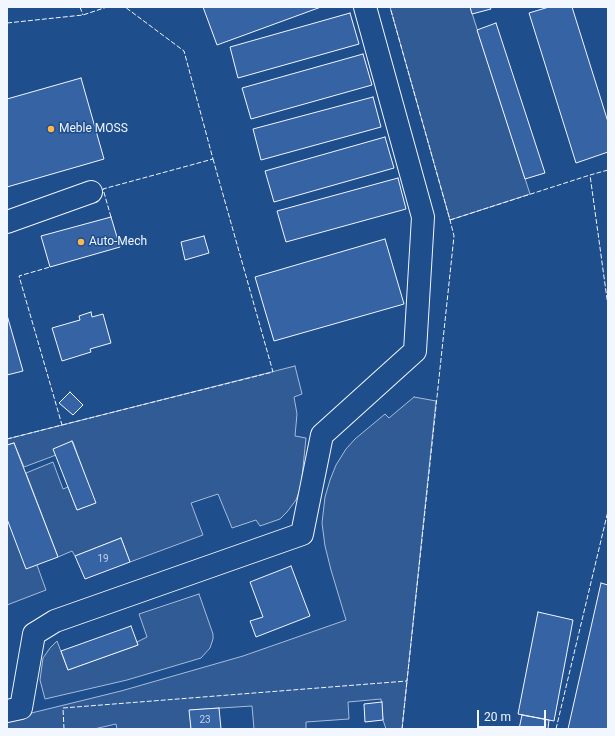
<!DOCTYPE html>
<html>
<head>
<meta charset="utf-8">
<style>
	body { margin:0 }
	#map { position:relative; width:615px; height:736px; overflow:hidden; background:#1f4e8c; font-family:Roboto,sans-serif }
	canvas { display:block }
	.frame { position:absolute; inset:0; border:8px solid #f2f6ff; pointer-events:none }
	.scale { position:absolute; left:477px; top:710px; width:69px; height:18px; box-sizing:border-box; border:2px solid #f2f6ff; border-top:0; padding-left:5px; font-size:12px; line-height:14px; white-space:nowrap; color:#f2f6ff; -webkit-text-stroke:3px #1f4e8c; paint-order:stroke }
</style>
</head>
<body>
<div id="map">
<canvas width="615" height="736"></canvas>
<div class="frame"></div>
<div class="scale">20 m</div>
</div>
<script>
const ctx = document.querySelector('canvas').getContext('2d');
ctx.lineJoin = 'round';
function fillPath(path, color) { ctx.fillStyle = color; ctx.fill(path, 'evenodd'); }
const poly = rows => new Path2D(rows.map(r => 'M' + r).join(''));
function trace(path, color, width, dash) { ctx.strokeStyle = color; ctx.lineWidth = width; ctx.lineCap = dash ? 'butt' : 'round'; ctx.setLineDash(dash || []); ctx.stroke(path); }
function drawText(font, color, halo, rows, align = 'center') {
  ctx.font = font + ' Roboto,sans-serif'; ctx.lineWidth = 3; ctx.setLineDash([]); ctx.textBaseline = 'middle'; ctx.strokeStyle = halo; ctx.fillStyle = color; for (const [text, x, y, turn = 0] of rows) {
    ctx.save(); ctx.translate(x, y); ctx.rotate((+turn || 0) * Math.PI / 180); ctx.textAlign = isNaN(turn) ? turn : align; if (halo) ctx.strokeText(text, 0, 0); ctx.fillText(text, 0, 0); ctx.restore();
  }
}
const built = poly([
	[390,7,470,7,530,194,450,220,390,7],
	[295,366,302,394,294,397,297,414,295,436,306,438,301,487,296,500,287,512,280,519,260,526,256,520,232,528,218,494,191,503,203,535,130,562,121,538,75,556,72,551,58,557,26,473,53,462,63,489,68,487,77,510,95,503,73,442,54,449,56,455,24,467,14,443,7,445,7,439,295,366],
	[414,397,436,401,402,729,386,729,383,720,381,699,348,702,349,719,306,722,306,729,254,729,252,706,190,710,191,729,117,729,116,724,94,729,7,729,7,719,121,691,243,656,346,620,331,570,325,546,322,523,325,497,330,480,336,465,346,449,355,439,385,414,389,418,414,397],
	[7,519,37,565,46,590,7,605,7,519],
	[199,594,213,634,213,639,210,648,201,658,127,680,45,699,40,680,43,658,50,648,57,641,68,670,138,645,137,642,147,637,139,614,199,594]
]);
const building = poly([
	[203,7,321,7,217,45,203,7],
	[470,7,490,7,491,9,472,14,470,7],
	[549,7,572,7,608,122,608,152,576,163,529,13,549,7],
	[350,13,359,44,238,78,230,47,350,13],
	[496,23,545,173,525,179,477,30,496,23],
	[363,54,372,85,251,119,242,88,363,54],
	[81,78,104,159,7,187,7,99,81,78],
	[373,97,381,127,261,160,253,129,373,97],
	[385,137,394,168,274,202,265,171,385,137],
	[398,178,406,209,286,242,277,211,398,178],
	[111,217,120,247,50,267,41,236,111,217],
	[204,236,209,253,185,260,181,242,204,236],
	[385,239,404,304,274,341,255,277,385,239],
	[91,312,92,317,103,314,111,343,90,349,91,352,62,361,52,328,80,320,79,316,91,312],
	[7,315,23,371,7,375,7,315],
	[70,392,83,405,73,415,59,403,70,392],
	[72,441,96,503,77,510,53,449,72,441],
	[14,443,58,557,26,569,7,519,7,445,14,443],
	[121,538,130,562,85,579,75,556,121,538],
	[291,566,310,616,256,637,250,621,263,617,250,582,291,566],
	[601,583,608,585,608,729,568,729,601,583],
	[538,612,573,620,554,721,518,714,538,612],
	[131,626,138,645,68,670,61,651,131,626],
	[382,702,383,720,365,722,364,704,382,702],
	[219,708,221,729,191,729,189,710,219,708],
	[522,715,549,720,548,729,519,729,522,715]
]);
const minor = poly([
	[7,222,91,192],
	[7,711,21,708,34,634,55,621,302,534,322,435,415,351,423,217,365,7]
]);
const fence = poly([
	[80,7,83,15],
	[7,23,83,15,107,7],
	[608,170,590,175,608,306],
	[111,217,103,189,213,159,184,51,125,7],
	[450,220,590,175],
	[62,425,273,372,213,159],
	[7,439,62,425,19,276,50,267],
	[64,729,63,708,407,681,454,236,450,220,390,7],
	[402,729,407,681],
	[556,729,608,511]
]);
const markers = [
	[51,129,4,"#ffb74d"],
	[81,242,4,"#ffb74d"]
];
const numberNames = [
	["19",103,559],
	["23",205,720]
];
const poiNames = [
	["Meble MOSS",59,129],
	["Auto-Mech",89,242]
];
fillPath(built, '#305b95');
trace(built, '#a8bbd7', 1);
fillPath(building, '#3563a3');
trace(building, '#f2f6ff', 1);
trace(minor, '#f2f6ff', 24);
trace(minor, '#1f4e8c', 22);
trace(fence, '#f2f6ff', 1, [5, 2]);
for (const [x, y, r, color] of markers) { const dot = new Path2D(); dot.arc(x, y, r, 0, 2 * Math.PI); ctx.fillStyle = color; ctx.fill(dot); trace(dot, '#1f4e8c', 1.5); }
drawText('10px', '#c3d1e8', null, numberNames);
drawText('12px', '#f2f6ff', '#1f4e8c', poiNames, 'left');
</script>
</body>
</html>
